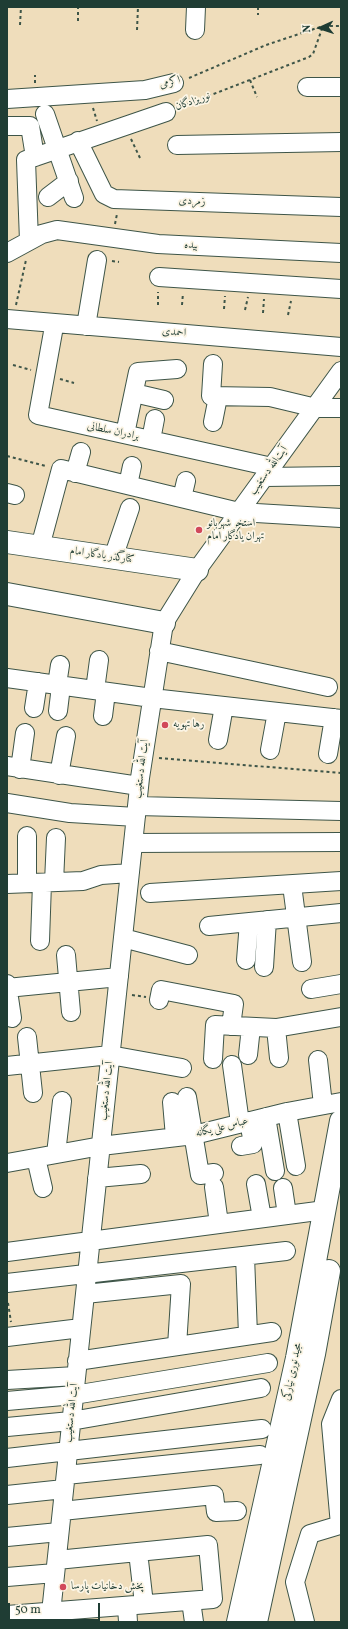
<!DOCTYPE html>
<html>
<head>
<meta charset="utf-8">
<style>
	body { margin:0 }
	#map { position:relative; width:348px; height:1629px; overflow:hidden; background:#efddbb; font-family:Vollkorn,serif }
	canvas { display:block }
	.frame { position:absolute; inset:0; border:8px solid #1f3d34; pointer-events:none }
	.north { position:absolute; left:300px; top:8px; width:40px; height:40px; -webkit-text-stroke:3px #fcf5e5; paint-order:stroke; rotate:267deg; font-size:11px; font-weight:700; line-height:16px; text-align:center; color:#1f3d34 }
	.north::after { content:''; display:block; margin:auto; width:14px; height:18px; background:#1f3d34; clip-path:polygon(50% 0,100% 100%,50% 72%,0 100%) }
	.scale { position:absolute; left:8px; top:1603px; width:92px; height:18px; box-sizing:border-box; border:2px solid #1f3d34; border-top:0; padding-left:5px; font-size:12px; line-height:14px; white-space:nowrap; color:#1f3d34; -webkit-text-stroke:3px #fcf5e5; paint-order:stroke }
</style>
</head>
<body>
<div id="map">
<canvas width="348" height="1629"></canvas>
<div class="frame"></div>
<div class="north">N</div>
<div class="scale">50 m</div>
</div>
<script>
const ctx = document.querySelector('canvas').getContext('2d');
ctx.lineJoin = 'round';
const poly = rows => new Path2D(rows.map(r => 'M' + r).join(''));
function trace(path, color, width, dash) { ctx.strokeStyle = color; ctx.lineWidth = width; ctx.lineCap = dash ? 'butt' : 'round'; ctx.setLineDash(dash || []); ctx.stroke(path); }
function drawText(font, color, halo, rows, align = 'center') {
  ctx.font = font + ' Vollkorn,Amiri,serif'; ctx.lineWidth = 3.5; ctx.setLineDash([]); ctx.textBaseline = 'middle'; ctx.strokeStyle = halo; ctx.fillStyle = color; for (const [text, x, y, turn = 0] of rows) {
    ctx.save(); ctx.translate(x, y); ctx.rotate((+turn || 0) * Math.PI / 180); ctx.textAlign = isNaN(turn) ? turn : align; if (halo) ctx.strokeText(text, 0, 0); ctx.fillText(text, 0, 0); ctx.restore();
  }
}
const path = poly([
	[258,7,258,15],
	[78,21,78,7],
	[20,25,21,7],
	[137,30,138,7],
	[189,78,266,45,323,26],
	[250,80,257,97],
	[35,83,35,75],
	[180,107,309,57,313,54,323,26,341,26],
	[93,108,97,121],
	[131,139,140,158],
	[115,224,117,214],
	[112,261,119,262],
	[16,305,26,260],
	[158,305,158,292],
	[182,305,183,293],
	[224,309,225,296],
	[245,310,248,297],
	[263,313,264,299],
	[288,315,291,301],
	[13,365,31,370],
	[60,379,74,383],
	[7,456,46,466],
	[159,758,341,773],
	[132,995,146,997],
	[8,1303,11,1322]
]);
const minor = poly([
	[195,30,196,7],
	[307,87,341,87],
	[7,99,145,90,174,83],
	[45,114,74,198],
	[7,126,30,126,35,157],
	[78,141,104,194,114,199,341,207],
	[177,145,341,142],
	[48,197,69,181],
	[29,241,26,160,166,112],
	[7,253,42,234,57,230,158,244,341,253],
	[159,277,341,289],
	[7,319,341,347],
	[86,326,97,260],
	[53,332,38,415,272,467],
	[213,364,211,396,270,397,316,408,341,408],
	[134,393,164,400],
	[213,422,218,397],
	[125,434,138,372,177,369],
	[151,440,155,419],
	[75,473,81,452],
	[265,477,341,476],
	[128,485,132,466],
	[7,493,15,495],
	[182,498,186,481],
	[40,547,61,469,239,512,341,518],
	[113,558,130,508],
	[159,651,328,687],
	[7,678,152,698,341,719],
	[57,685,60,665],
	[95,690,99,660],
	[34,708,38,682],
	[58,711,61,686],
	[103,716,106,692],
	[218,740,224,706],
	[270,750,277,712],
	[328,754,334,718],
	[7,766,139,786],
	[20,769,25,733],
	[59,775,66,736],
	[7,803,70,813,136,817],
	[137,806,341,811],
	[133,843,341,842],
	[54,882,56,838],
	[27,883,27,836],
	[7,884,83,881,101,875,130,873],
	[292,885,302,962],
	[150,893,341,881],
	[209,926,341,913],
	[123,938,188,955],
	[40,941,42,883],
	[66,955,71,1012],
	[246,960,249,922],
	[264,967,267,920],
	[7,984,12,1018],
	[7,988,119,977],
	[311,989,341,984],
	[159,1000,161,990,234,1004,231,1026],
	[276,1028,279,1058],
	[27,1037,33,1093],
	[248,1055,251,1027],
	[213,1059,215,1025,276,1028,341,1017],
	[318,1060,323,1105],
	[232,1065,240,1123],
	[7,1066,110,1055,182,1068],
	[187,1097,200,1175,214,1173],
	[172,1102,175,1137],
	[287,1112,296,1166],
	[266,1117,275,1171],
	[241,1146,253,1144,249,1121],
	[56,1154,62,1101],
	[36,1158,43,1188],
	[7,1163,101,1146,194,1135,287,1112,341,1102],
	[97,1178,141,1174],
	[256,1184,262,1218],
	[214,1187,219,1224],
	[283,1188,287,1215],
	[7,1252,325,1210],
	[245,1256,248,1335],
	[7,1283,286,1251],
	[85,1294,181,1284,177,1346],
	[7,1337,81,1328],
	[77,1361,272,1332],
	[7,1380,76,1376],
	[7,1401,74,1395,268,1363],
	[7,1427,71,1421,261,1388],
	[7,1458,262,1429],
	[66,1475,260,1455],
	[7,1495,64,1489],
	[62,1511,214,1495,216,1512,237,1511],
	[7,1537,59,1532],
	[138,1552,144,1604],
	[7,1577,55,1573],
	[191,1601,194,1622],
	[127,1606,128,1622],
	[7,1615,213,1599,208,1545,57,1560],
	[50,1622,140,778,164,623,197,570,341,371],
	[305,1622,295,1582,310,1534,340,1525,331,1424,341,1399]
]);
const major = poly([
	[7,542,197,570],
	[7,594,164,623],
	[238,1622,297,1358,341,1121],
	[256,1622,314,1354,329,1271]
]);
const markers = [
	[199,530,4,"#d1495b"],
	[165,725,4,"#d1495b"],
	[63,1587,4,"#d1495b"]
];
const streetNames = [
	["اکرمی",170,83,-15],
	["نوریزادگان",193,102,-20],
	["زمردی",192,202,2],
	["بیده",191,246,3],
	["احمدی",174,333,5],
	["برادران سلطانی",113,432,12],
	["آیت‌الله دستغیب",269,471,-54],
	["کنارگذر یادگار امام",102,556,8],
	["آیت الله دستغیب",142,769,-83],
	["آیت الله دستغیب",107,1091,-84],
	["عباس علی یگانه",222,1128,-14],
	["مجید نوری نیارکی",293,1372,-78],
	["آیت الله دستغیب",72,1413,-84]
];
const poiNames = [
	["استخر شهربانو",207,524],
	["تهران یادگار امام",207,537],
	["رها تهویه",173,725],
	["پخش دخانیات پارسا",71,1587]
];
trace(minor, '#3e5548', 20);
trace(major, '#3e5548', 24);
trace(path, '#3e5548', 2, [3, 3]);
trace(minor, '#fff', 18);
trace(major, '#fff', 22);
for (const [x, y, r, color] of markers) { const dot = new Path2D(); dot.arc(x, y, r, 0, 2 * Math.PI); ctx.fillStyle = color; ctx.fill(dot); trace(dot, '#fcf5e5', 1.5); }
drawText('11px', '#1f3d34', '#fcf5e5', streetNames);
drawText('11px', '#1f3d34', '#fcf5e5', poiNames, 'left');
</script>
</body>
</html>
